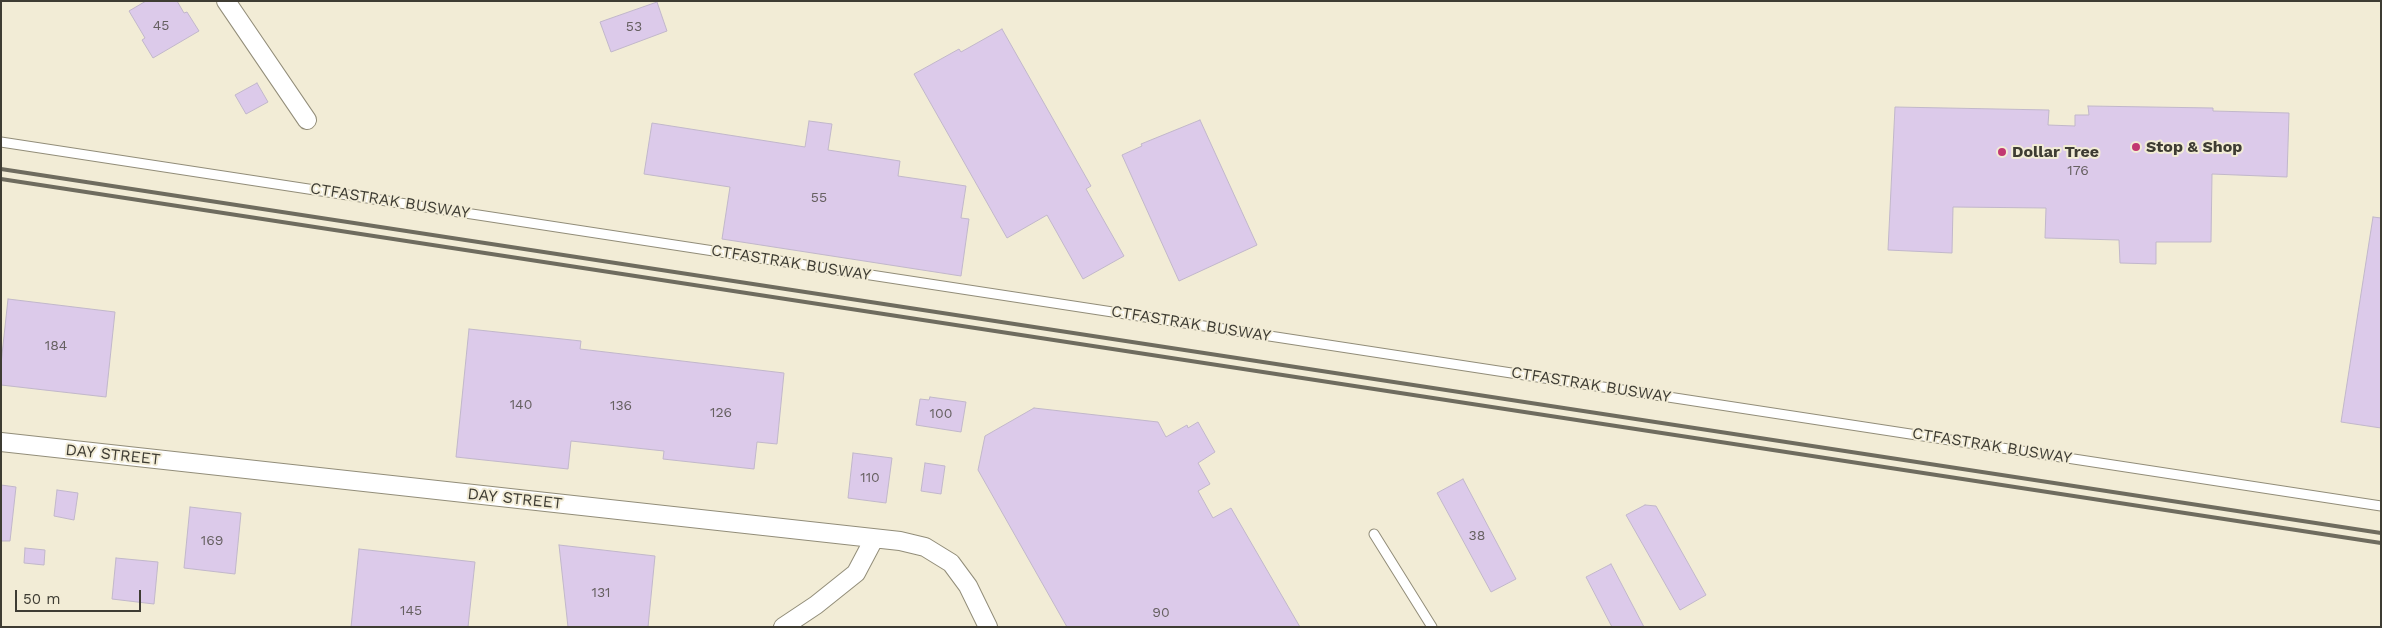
<!DOCTYPE html>
<html>
<head>
<meta charset="utf-8">
<style>
	body { margin:0 }
	#map { position:relative; width:2382px; height:628px; overflow:hidden; background:#f2ecd6; font-family:"Work Sans",sans-serif }
	canvas { display:block }
	.frame { position:absolute; inset:0; border:2px solid #3e3c33; pointer-events:none }
	.scale { position:absolute; left:15px; top:590px; width:126px; height:22px; box-sizing:border-box; border:2px solid #3e3c33; border-top:0; padding-left:6px; font-size:15px; line-height:18px; white-space:nowrap; color:#3e3c33; -webkit-text-stroke:4px #f2ecd6; paint-order:stroke }
</style>
</head>
<body>
<div id="map">
<canvas width="2382" height="628"></canvas>
<div class="frame"></div>
<div class="scale">50 m</div>
</div>
<script>
const ctx = document.querySelector('canvas').getContext('2d');
ctx.lineJoin = 'round';
function fillPath(path, color) { ctx.fillStyle = color; ctx.fill(path, 'evenodd'); }
const poly = rows => new Path2D(rows.map(r => 'M' + r).join(''));
function trace(path, color, width, dash) { ctx.strokeStyle = color; ctx.lineWidth = width; ctx.lineCap = dash ? 'butt' : 'round'; ctx.setLineDash(dash || []); ctx.stroke(path); }
function drawText(font, color, halo, rows, align = 'center') {
  ctx.font = font + ' "Work Sans",sans-serif'; ctx.lineWidth = 4; ctx.setLineDash([]); ctx.textBaseline = 'middle'; ctx.strokeStyle = halo; ctx.fillStyle = color; for (const [text, x, y, turn = 0] of rows) {
    ctx.save(); ctx.translate(x, y); ctx.rotate((+turn || 0) * Math.PI / 180); ctx.textAlign = isNaN(turn) ? turn : align; if (halo) ctx.strokeText(text, 0, 0); ctx.fillText(text, 0, 0); ctx.restore();
  }
}
const building = poly([
	[146,1,177,1,184,13,187,12,199,31,153,58,142,40,145,38,129,11,146,1],
	[657,2,667,31,611,52,600,22,657,2],
	[1002,29,1091,186,1086,189,1124,256,1083,279,1047,215,1007,238,914,74,959,49,961,52,1002,29],
	[257,83,268,102,246,114,235,95,257,83],
	[2088,106,2213,108,2213,111,2289,113,2287,177,2212,174,2211,242,2156,242,2156,264,2120,263,2119,240,2045,238,2046,208,1953,207,1952,253,1888,250,1895,107,2049,110,2048,125,2075,126,2075,115,2089,115,2088,106],
	[1200,120,1257,245,1179,281,1122,155,1142,146,1141,144,1200,120],
	[809,121,832,124,828,150,900,161,898,176,966,186,961,218,969,219,961,276,722,239,730,187,644,174,652,123,805,147,809,121],
	[2373,217,2381,218,2381,428,2341,422,2373,217],
	[8,299,115,312,106,397,1,385,1,364,8,299],
	[469,329,581,341,580,349,784,373,777,444,757,442,754,469,663,459,664,451,571,441,568,469,456,457,469,329],
	[930,397,966,402,961,432,916,425,920,399,929,400,930,397],
	[1034,408,1158,422,1166,437,1187,425,1188,428,1198,422,1215,452,1198,463,1210,484,1198,491,1213,518,1231,508,1300,627,1067,627,978,470,985,436,1034,408],
	[853,453,892,458,886,503,848,498,853,453],
	[925,463,945,466,941,494,921,491,925,463],
	[1463,479,1516,579,1491,592,1437,493,1463,479],
	[1,485,16,487,10,541,1,541,1,485],
	[57,490,78,493,74,520,54,516,57,490],
	[1645,505,1656,506,1706,595,1680,610,1626,515,1645,505],
	[190,507,241,513,235,574,184,568,190,507],
	[559,545,655,556,648,627,568,627,559,545],
	[25,548,45,550,44,565,24,563,25,548],
	[359,549,475,562,468,627,351,627,359,549],
	[116,558,158,562,154,604,112,599,116,558],
	[1611,564,1644,627,1612,627,1586,577,1611,564]
]);
const service = poly([
	[1,142,2381,506],
	[1374,534,1432,627]
]);
const minor = poly([
	[226,1,307,120],
	[1,442,900,541,925,547,951,563,968,586,988,627],
	[783,627,816,605,856,573,874,539]
]);
const rail = poly([
	[1,169,2381,533],
	[1,179,2381,543]
]);
const markers = [
	[2136,147,5,"#c23871"],
	[2002,152,5,"#c23871"]
];
const numberNames = [
	["45",161,26],
	["53",634,27],
	["176",2078,171],
	["55",819,198],
	["184",56,346],
	["140",521,405],
	["136",621,406],
	["126",721,413],
	["100",941,414],
	["110",870,478],
	["38",1477,536],
	["169",212,541],
	["131",601,593],
	["145",411,611],
	["90",1161,613]
];
const poiNames = [
	["Stop & Shop",2146,147],
	["Dollar Tree",2012,152]
];
const streetNames = [
	["CTFASTRAK BUSWAY",390,201,9],
	["CTFASTRAK BUSWAY",791,263,9],
	["CTFASTRAK BUSWAY",1191,324,9],
	["CTFASTRAK BUSWAY",1591,385,9],
	["CTFASTRAK BUSWAY",1992,446,9],
	["DAY STREET",113,455,6],
	["DAY STREET",515,499,6]
];
fillPath(building, '#dccaea');
trace(building, '#c1b7ca', 1);
trace(service, '#928d79', 11);
trace(minor, '#928d79', 20);
trace(service, '#fff', 9);
trace(minor, '#fff', 18);
trace(rail, '#6f6c5f', 4);
for (const [x, y, r, color] of markers) { const dot = new Path2D(); dot.arc(x, y, r, 0, 2 * Math.PI); ctx.fillStyle = color; ctx.fill(dot); trace(dot, '#f2ecd6', 2); }
drawText('14px', '#666061', null, numberNames);
drawText('bold 16px', '#3e3c33', '#f2ecd6', poiNames, 'left');
drawText('16px', '#3e3c33', '#f2ecd6', streetNames);
</script>
</body>
</html>
